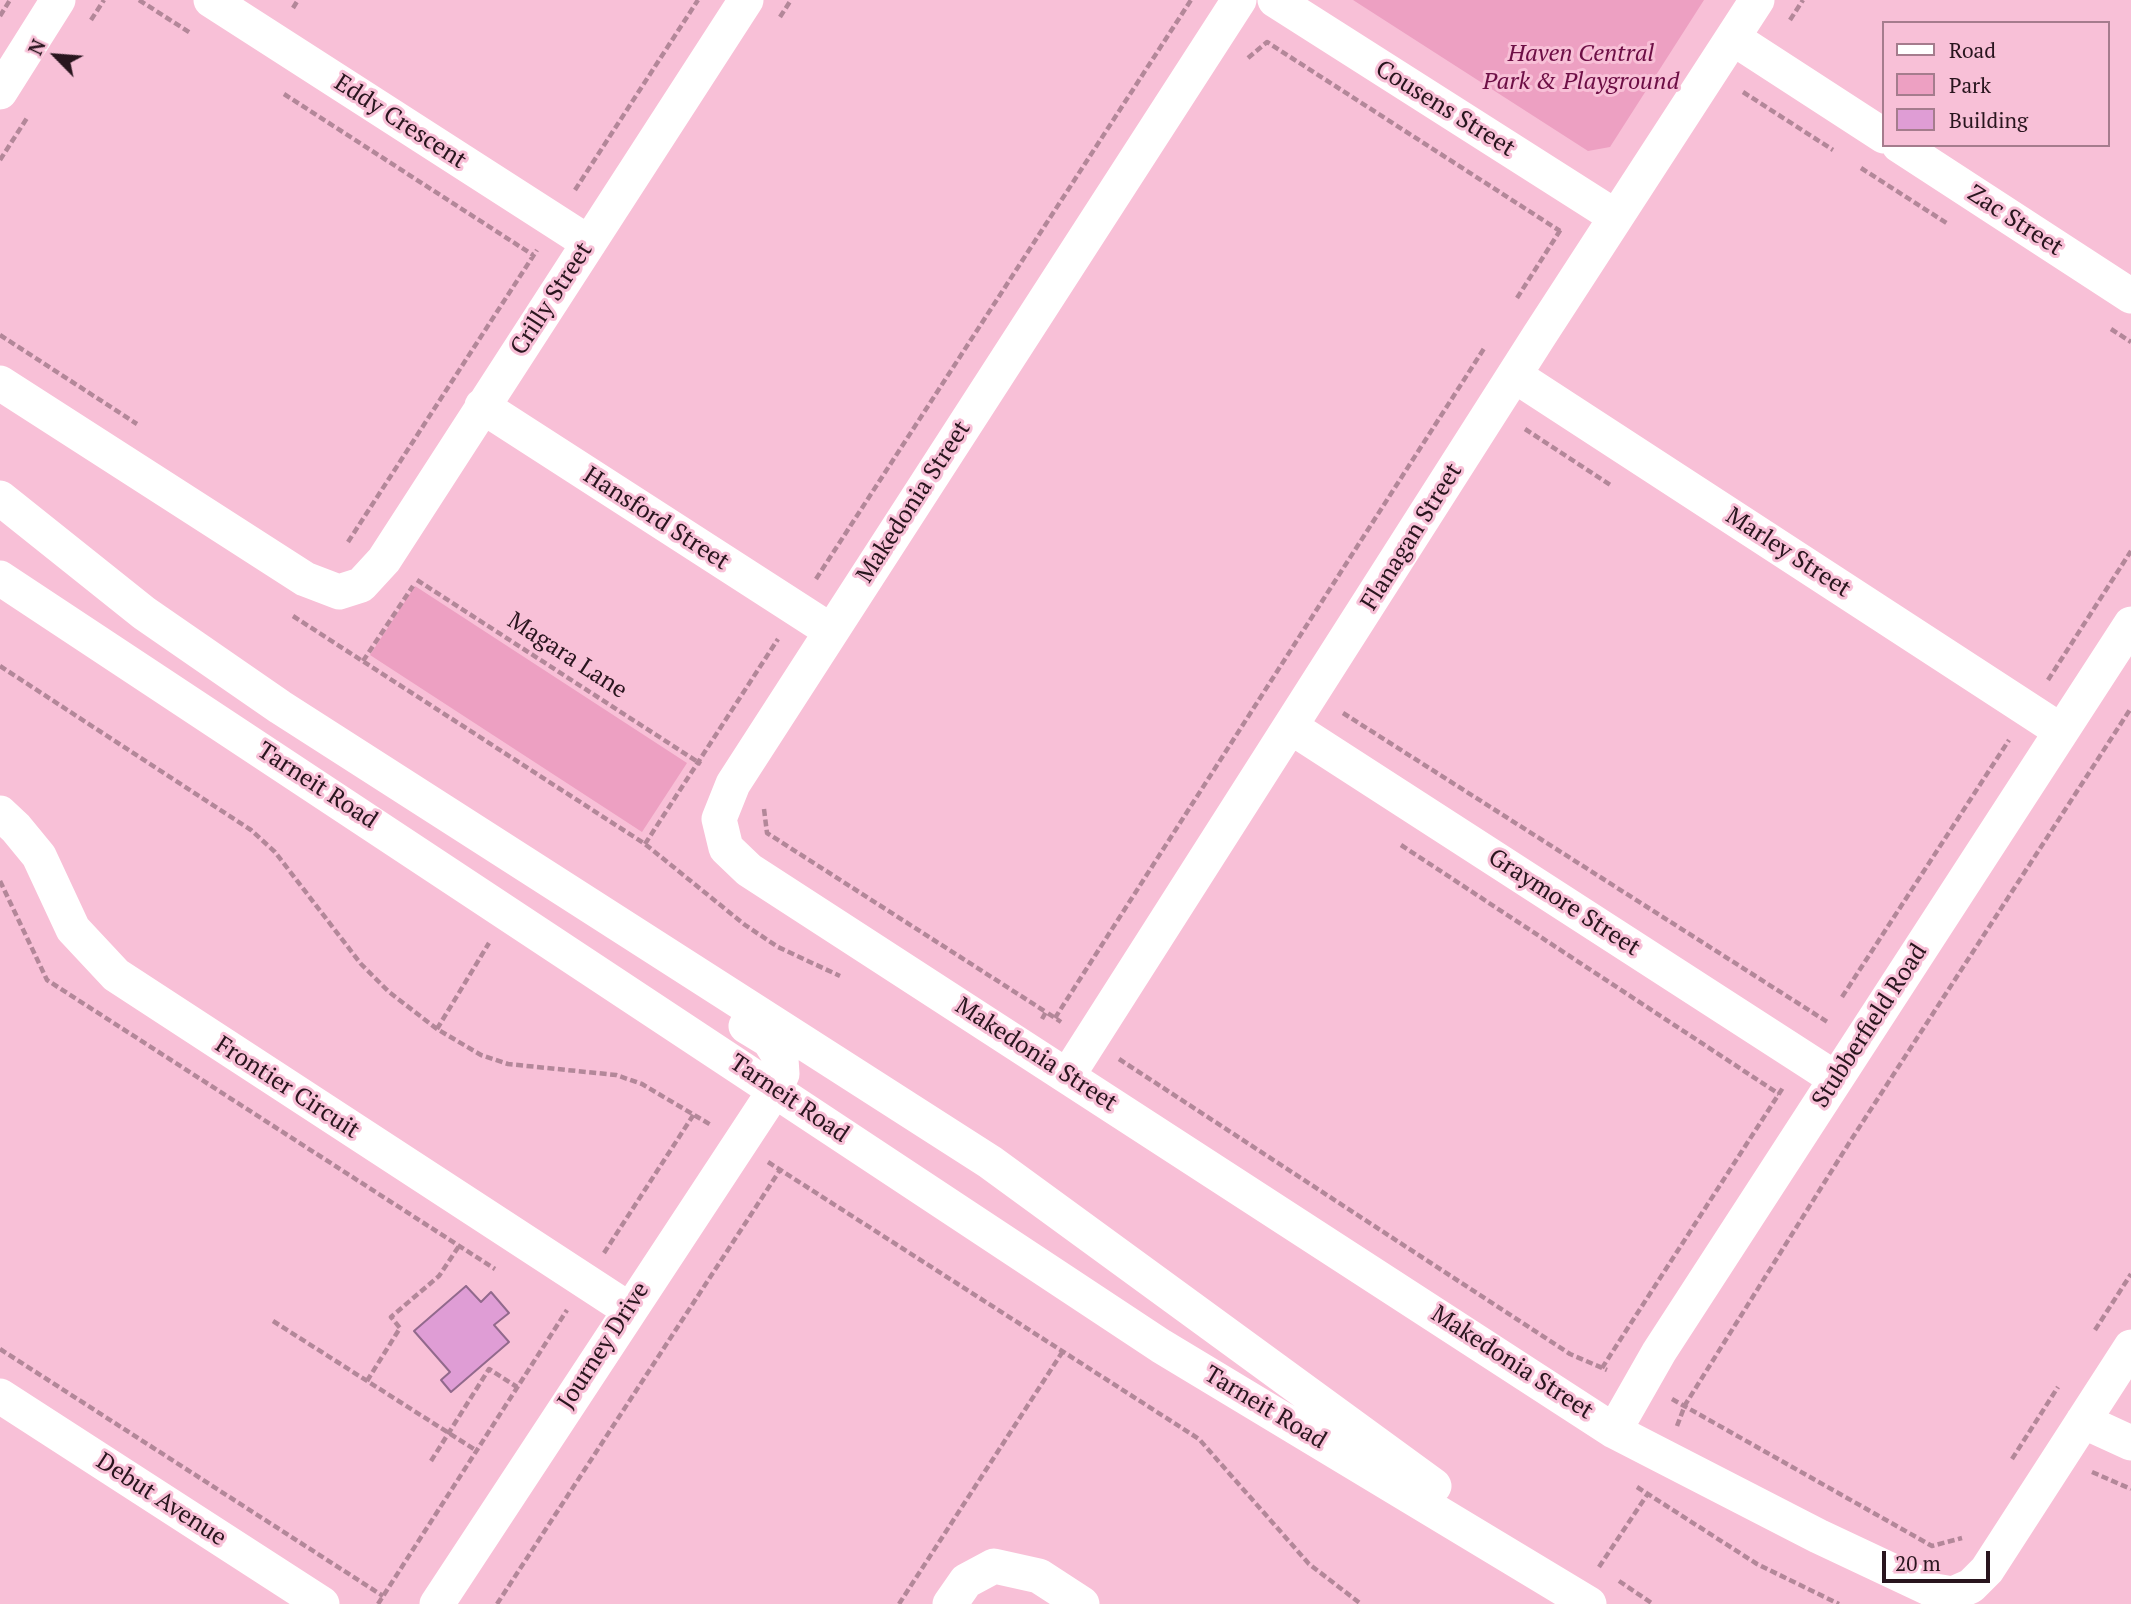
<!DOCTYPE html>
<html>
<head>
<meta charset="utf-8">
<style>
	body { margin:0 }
	#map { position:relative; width:2131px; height:1604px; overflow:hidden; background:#f8c0d7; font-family:"PT Serif",serif }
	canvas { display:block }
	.legend { position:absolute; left:1882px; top:21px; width:228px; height:126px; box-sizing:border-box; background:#f8c0d7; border:2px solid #a57c8d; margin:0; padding:9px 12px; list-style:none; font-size:21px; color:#29151e }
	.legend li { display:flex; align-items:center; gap:14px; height:35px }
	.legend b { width:35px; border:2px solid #a57c8d }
	.north { position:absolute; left:21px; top:21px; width:70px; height:70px; -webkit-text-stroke:5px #f8c0d7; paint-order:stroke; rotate:295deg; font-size:19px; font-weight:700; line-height:28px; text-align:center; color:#29151e }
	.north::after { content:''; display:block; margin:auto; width:24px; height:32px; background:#29151e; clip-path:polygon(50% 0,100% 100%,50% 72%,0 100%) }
	.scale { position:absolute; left:1882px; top:1551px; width:108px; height:32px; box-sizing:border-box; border:4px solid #29151e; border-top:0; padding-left:9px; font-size:21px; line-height:24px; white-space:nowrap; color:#29151e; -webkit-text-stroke:5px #f8c0d7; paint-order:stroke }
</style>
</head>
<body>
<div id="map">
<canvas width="2131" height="1604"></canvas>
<ul class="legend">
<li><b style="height:9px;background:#fff"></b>Road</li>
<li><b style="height:19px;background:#eda0c2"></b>Park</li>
<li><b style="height:19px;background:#df9dd5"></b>Building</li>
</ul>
<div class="north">N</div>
<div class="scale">20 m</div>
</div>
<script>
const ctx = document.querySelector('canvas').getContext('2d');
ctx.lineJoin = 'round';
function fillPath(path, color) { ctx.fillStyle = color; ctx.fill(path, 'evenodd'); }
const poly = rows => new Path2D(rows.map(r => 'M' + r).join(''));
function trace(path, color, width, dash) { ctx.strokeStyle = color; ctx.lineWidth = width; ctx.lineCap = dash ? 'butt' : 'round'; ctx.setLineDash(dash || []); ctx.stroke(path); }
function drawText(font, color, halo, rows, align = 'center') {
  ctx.font = font + ' "PT Serif",serif'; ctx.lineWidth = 6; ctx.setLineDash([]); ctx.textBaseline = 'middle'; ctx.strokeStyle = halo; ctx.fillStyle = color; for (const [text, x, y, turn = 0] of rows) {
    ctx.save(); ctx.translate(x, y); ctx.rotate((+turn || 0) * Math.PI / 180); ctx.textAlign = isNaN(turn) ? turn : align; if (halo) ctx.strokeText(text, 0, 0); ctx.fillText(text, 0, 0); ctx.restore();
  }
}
const green = poly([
	[1353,0,1704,0,1610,147,1588,151],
	[415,586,687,763,642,832,370,655]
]);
const building = poly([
	[466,1286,481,1302,491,1292,509,1313,494,1325,509,1342,451,1392,441,1380,450,1372,414,1331,466,1286]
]);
const path = poly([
	[139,0,192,34],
	[293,8,298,0],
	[0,16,10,0],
	[780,17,791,0],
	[91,20,104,0],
	[1790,20,1803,0],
	[1248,58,1267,42,1560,231],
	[1743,92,1833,150],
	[284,94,533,255],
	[0,160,27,118],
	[1861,168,1948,224],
	[575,190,698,0],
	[1517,298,1561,229],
	[2111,329,2131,342],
	[0,335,137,424],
	[1525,429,1612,486],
	[348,542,537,250],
	[816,579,1191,0],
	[417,580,701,764],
	[293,616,645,844,745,925,778,947,840,976],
	[363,661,413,586],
	[0,666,251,830,275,852,361,964,389,992,437,1029,481,1055,508,1064,616,1075,642,1084,711,1125],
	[2048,680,2131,551],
	[1343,713,1829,1023],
	[764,809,767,833,1046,1012],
	[645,844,778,639],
	[1401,845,1779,1094],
	[0,881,47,980,495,1269],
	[1842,997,2009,740],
	[1055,1018,1485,347],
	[1042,1019,1046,1012,1061,1022],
	[437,1029,489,943],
	[1119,1059,1570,1354,1607,1370],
	[768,1162,1199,1439,1309,1564,1361,1604],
	[604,1253,694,1114],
	[273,1321,477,1451],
	[2095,1330,2131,1274],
	[0,1349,383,1596],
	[1602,1368,1784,1086],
	[367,1381,400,1328,391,1317,439,1276,459,1246],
	[1672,1399,1932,1546,1962,1538],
	[1677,1426,1685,1405,1851,1140,2131,708],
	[2012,1459,2058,1387],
	[431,1461,489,1369,517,1387],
	[2092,1472,2131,1489],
	[1637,1487,1757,1564,1839,1604],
	[1599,1567,1649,1492],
	[1619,1581,1653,1604],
	[378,1604,567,1310],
	[497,1604,780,1170],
	[899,1604,1063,1351]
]);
const minor = poly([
	[211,0,589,243],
	[1239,0,733,784,719,819,726,848,749,870,1614,1431,1818,1536,1935,1591,1953,1594,1971,1586,1987,1570,2131,1347],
	[1275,0,1616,217],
	[1733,38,1884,136],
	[0,92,58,0],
	[1899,145,2131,296],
	[1514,375,2061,731],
	[0,383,305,579,339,592,361,585,384,560,746,0],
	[482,406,831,631],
	[0,498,144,613,280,707,990,1162,1434,1486],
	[0,578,1161,1346,1589,1604],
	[1291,727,1836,1079],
	[0,813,16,828,39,856,73,929,116,975,628,1309],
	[1068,1075,1539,336,1757,0],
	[0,1396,322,1604],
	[2083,1421,2131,1443],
	[1614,1431,1659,1352,2131,624],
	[437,1604,775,1090,782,1074,781,1059,769,1040,746,1026],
	[950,1604,966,1581,994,1566,1039,1576,1082,1604]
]);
const parkNames = [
	["Haven Central",1581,54],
	["Park & Playground",1581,82]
];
const streetNames = [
	["Cousens Street",1445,109,32],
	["Eddy Crescent",400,122,33],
	["Zac Street",2015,221,33],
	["Crilly Street",552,299,-57],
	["Makedonia Street",914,502,-57],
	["Hansford Street",656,519,33],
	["Flanagan Street",1412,537,-58],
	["Marley Street",1788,553,33],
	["Magara Lane",567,656,33],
	["Tarneit Road",317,786,33],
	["Graymore Street",1564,903,33],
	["Stubberfield Road",1870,1026,-57],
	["Makedonia Street",1036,1055,33],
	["Frontier Circuit",287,1088,33],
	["Tarneit Road",789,1099,34],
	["Journey Drive",604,1346,-57],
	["Makedonia Street",1512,1363,33],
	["Tarneit Road",1265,1408,31],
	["Debut Avenue",161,1500,33]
];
fillPath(green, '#eda0c2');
fillPath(building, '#df9dd5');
trace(building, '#92698c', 2);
trace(path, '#b38799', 4.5, [7, 3.5]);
trace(minor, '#fff', 35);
drawText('italic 24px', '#6d0e45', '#f8c0d7', parkNames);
drawText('24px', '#29151e', '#f8c0d7', streetNames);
</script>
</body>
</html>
